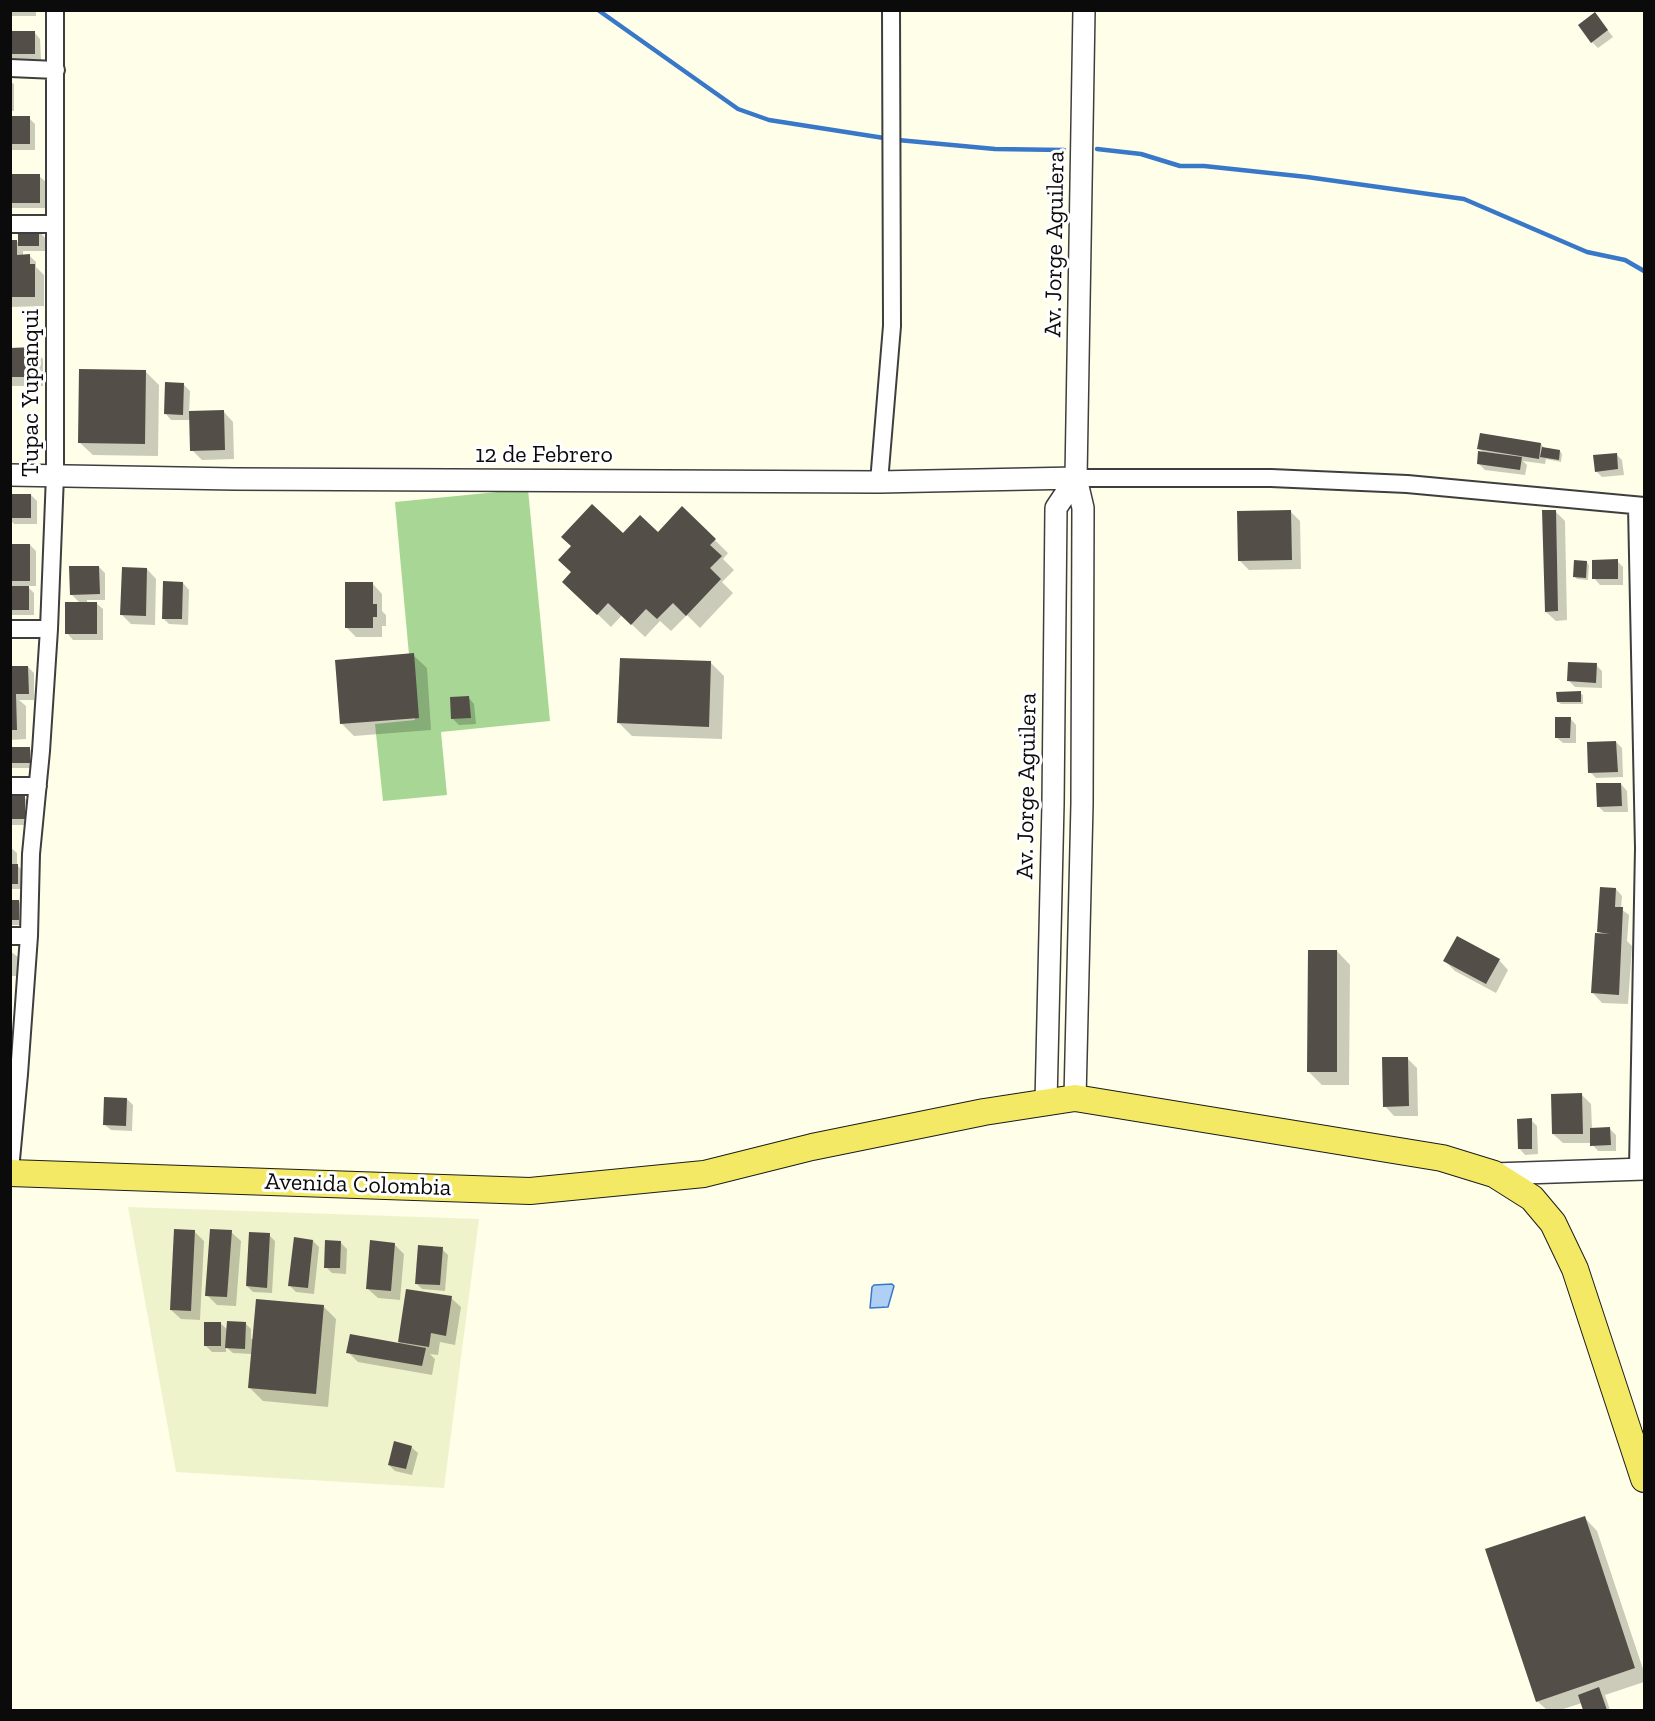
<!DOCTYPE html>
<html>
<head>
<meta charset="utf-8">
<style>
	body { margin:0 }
	#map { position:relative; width:1655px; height:1721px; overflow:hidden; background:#fefee9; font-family:"Zilla Slab",serif }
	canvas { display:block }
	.frame { position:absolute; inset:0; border:12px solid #0b0b0b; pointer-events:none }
</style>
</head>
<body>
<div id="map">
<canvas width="1655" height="1721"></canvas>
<div class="frame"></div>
</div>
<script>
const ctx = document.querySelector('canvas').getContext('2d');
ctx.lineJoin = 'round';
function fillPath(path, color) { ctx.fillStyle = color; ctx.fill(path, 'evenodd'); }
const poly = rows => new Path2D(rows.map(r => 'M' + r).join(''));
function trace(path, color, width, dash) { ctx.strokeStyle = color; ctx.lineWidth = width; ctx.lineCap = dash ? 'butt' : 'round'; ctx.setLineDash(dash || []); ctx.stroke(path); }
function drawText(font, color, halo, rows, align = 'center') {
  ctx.font = font + ' "Zilla Slab",serif'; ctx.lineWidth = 6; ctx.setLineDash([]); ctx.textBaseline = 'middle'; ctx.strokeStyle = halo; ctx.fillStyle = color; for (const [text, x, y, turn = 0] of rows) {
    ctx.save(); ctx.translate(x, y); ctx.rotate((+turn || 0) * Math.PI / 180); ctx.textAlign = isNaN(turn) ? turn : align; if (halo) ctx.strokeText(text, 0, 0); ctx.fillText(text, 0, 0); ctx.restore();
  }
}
const farmland = poly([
	[128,1207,479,1219,444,1488,176,1472]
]);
const forest = poly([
	[528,489,550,721,441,732,447,795,383,801,375,724,415,720,395,502]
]);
const water = poly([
	[892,1284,894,1286,888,1307,870,1308,872,1287,874,1285,892,1284]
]);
const shadow = poly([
	[10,10,36,10,36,16,12,16],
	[1595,14,1613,37,1598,48,1592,42],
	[10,32,34,32,40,39,41,60,15,60,10,56],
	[10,81,14,84,14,111,10,111],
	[10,118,29,118,35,124,35,150,10,150],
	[10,176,39,176,46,182,46,208,10,208],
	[39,231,45,238,45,251,23,251,23,256,30,256,36,262,36,267,44,275,44,306,10,307,10,242,19,242],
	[10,349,33,349,43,359,43,386,10,386],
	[146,372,159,385,158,456,93,455,79,442],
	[184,385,190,391,189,413,224,412,233,422,234,459,202,460,192,450,191,420,171,420,165,413],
	[1541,444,1545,449,1560,451,1562,454,1561,462,1546,459,1545,464,1523,461,1527,465,1525,475,1485,470,1478,463,1484,453,1479,449],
	[1616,454,1622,460,1624,475,1602,477,1596,471],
	[10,495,31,495,37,501,37,524,14,524,10,520],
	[682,508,728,553,723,559,734,570,722,582,733,593,700,628,687,615,671,631,660,621,645,637,622,615,611,627,564,582,623,536,658,534],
	[1290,511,1300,521,1301,569,1249,570,1239,560],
	[1555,511,1565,521,1567,620,1556,621,1546,612],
	[10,545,30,545,36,551,36,586,27,586,34,593,34,615,10,615],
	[1617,561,1623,567,1623,585,1600,585,1594,578],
	[1587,563,1589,565,1588,580,1577,579,1574,576],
	[99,567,105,573,105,600,87,600,87,603,96,603,103,609,103,640,73,640,67,633,80,603,71,594],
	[147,569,156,579,155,625,131,624,122,615],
	[183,583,189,590,188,625,169,624,163,618],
	[373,584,382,594,382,611,386,615,386,626,382,626,382,637,356,637,346,627],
	[413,655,427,668,431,730,354,736,341,723],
	[711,663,724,676,722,739,632,736,619,723],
	[1596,665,1602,671,1602,688,1575,687,1569,681],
	[28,667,34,673,34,700,19,700,26,706,26,739,10,740,10,668],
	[1580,693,1583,695,1583,704,1561,704,1558,702],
	[468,697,474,704,476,724,459,725,453,719],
	[1570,718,1576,725,1576,743,1563,743,1556,737],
	[1616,742,1622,748,1623,777,1596,778,1590,772],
	[10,749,30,749,36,755,36,768,11,768],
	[1621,784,1627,791,1628,812,1604,812,1598,806],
	[10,797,24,797,30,803,31,825,10,825],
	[10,847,17,853,17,865,23,871,24,889,10,889],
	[1616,889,1622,896,1621,909,1629,915,1627,941,1632,946,1628,1004,1602,1003,1593,993,1602,935,1599,931],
	[10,901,18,901,24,907,24,925,10,925],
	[10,951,18,957,18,976,10,976],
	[1337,951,1350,965,1349,1085,1322,1085,1309,1072],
	[1499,960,1508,970,1496,993,1455,971,1445,961],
	[1407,1058,1417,1068,1418,1116,1394,1116,1385,1106],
	[1582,1095,1591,1104,1592,1129,1610,1129,1616,1135,1616,1151,1598,1151,1591,1143,1563,1143,1553,1134],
	[127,1099,133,1105,132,1131,111,1130,104,1124],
	[1531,1120,1537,1126,1538,1154,1525,1155,1519,1148],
	[194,1231,204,1241,200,1320,181,1319,171,1310],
	[231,1232,241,1241,236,1306,217,1305,207,1295],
	[269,1235,275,1241,272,1293,253,1292,247,1286],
	[313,1241,319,1247,314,1294,296,1292,290,1286],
	[341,1243,347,1249,346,1274,332,1273,326,1267],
	[394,1244,404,1254,400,1300,378,1298,368,1289],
	[442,1249,448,1255,445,1291,422,1289,416,1283],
	[407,1291,451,1298,461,1307,455,1345,440,1342,438,1355,430,1354,435,1359,432,1375,358,1362,348,1352,399,1344],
	[323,1306,336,1319,328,1407,263,1401,250,1388,252,1354,233,1353,226,1347,226,1352,212,1352,206,1346,220,1323,228,1330,245,1323,251,1329,251,1339,254,1339],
	[411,1447,418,1453,412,1475,395,1471,389,1465],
	[1584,1517,1597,1531,1644,1672,1644,1682,1605,1695,1610,1710,1584,1710,1582,1703,1560,1710,1547,1710,1537,1701]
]);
const stream = poly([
	[598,10,738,109,769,120,884,138],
	[898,140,995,149,1064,150],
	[1097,149,1141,154,1180,166,1204,166,1307,177,1464,199,1587,252,1625,260,1644,271]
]);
const building = poly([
	[1595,12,1608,30,1591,43,1578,25],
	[10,31,35,31,35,54,10,54],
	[10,116,30,116,30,144,10,144],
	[10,174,40,174,40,203,10,203],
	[18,230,39,230,39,246,18,246],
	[10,240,17,240,17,255,30,254,30,264,35,264,35,297,10,297],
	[34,347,34,377,10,377,10,348],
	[79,369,146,370,145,444,78,443],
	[165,382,184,383,183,415,164,414],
	[224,410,225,450,190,451,189,411],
	[1480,433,1541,443,1539,459,1477,449],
	[1542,447,1560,450,1559,460,1540,457],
	[1478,451,1522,457,1520,470,1477,464],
	[1617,453,1618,469,1595,472,1593,455],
	[10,494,31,494,31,518,10,518],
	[592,504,623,533,640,515,658,532,682,506,716,539,710,545,722,556,710,568,721,579,686,616,673,603,657,619,646,609,631,625,608,603,597,615,562,582,571,572,558,560,571,546,561,537],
	[1291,510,1292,560,1238,561,1237,511],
	[1542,510,1556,510,1558,611,1545,612],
	[10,544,30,544,30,581,10,581],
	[1618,559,1618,579,1592,579,1592,560],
	[1574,560,1587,561,1586,578,1573,577],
	[69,566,99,566,100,594,70,595],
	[122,567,147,568,146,616,120,615],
	[163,581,183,582,182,619,162,619],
	[345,582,373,582,373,604,377,604,377,617,373,617,373,628,345,628],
	[10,586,29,586,29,610,10,610],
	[65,602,97,602,97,634,65,634],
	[414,653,419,718,340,724,335,660],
	[620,658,711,661,709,727,617,723],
	[1568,662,1597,663,1596,683,1567,681],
	[10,666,28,666,29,694,16,694,17,730,10,730],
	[1581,691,1581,702,1557,702,1556,692],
	[469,696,471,718,451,719,450,697],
	[1555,717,1571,717,1570,738,1555,738],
	[1616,741,1618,772,1588,773,1587,742],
	[10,747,30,747,30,763,10,763],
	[1596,783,1621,783,1622,806,1597,807],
	[10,795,25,795,25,819,10,819],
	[10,864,18,864,18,884,10,884],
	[1600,887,1616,888,1615,907,1623,907,1619,995,1591,993,1595,933,1610,934,1597,932],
	[10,900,19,900,19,920,10,920],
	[1457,936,1500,959,1486,984,1443,961],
	[1308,950,1337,950,1337,1072,1307,1072],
	[1382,1057,1408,1057,1409,1106,1383,1107],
	[1582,1093,1583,1134,1552,1134,1551,1094],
	[104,1097,127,1098,126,1126,103,1125],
	[1532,1118,1532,1149,1518,1149,1517,1119],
	[1610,1127,1611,1145,1590,1146,1590,1128],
	[174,1229,195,1230,191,1311,170,1310],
	[210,1229,232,1230,227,1297,205,1296],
	[249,1232,270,1233,267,1288,246,1286],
	[294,1237,313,1240,308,1288,288,1286],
	[325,1240,341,1241,340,1268,324,1268],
	[370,1240,395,1243,391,1291,366,1289],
	[418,1245,443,1247,440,1285,415,1284],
	[406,1289,452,1296,446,1336,431,1333,429,1347,398,1342],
	[256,1299,324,1305,316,1394,248,1388],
	[227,1321,246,1322,245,1349,225,1348],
	[204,1322,221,1322,221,1346,204,1346],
	[350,1334,426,1348,422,1366,346,1353],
	[394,1441,412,1446,406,1469,388,1465],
	[1585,1516,1635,1668,1536,1702,1485,1549],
	[1599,1687,1607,1710,1583,1710,1578,1695]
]);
const minor = poly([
	[10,68,56,70],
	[10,224,55,224],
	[1076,478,1271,478,1407,484,1644,506],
	[879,482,892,326,891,10],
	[1637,506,1644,848,1638,1169],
	[10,629,49,629],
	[10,786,38,786],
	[10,936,29,936],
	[10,1170,19,1074,29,936,31,854,41,751,49,629,55,475,55,10]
]);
const tertiary = poly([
	[10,475,235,479,879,482,1076,478],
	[1075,1098,1082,804,1083,508,1076,478,1084,10],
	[1046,1102,1053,804,1056,508,1076,478],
	[1494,1174,1644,1169]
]);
const primary = poly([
	[10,1173,530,1191,704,1174,812,1147,984,1112,1075,1098,1442,1158,1494,1174,1532,1198,1553,1223,1575,1269,1644,1479]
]);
const streetNames = [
	["Av. Jorge Aguilera",1055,244,-89],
	["Tupac Yupanqui",31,393,-90],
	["12 de Febrero",544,455],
	["Av. Jorge Aguilera",1027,786,-89],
	["Avenida Colombia",358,1185,2]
];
fillPath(farmland, '#eff3cb');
fillPath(forest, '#a8d795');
fillPath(water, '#b0cff4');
trace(water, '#3978c8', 1.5);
fillPath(shadow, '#0003');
trace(stream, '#3978c8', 4.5);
fillPath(building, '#534e48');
trace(minor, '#3e3e3e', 20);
trace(tertiary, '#3e3e3e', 24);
trace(primary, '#1c1c1c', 28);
trace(minor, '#fff', 16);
trace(tertiary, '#fff', 21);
trace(primary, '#f4e964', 26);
drawText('24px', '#0b0b0b', '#fff', streetNames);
</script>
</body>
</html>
